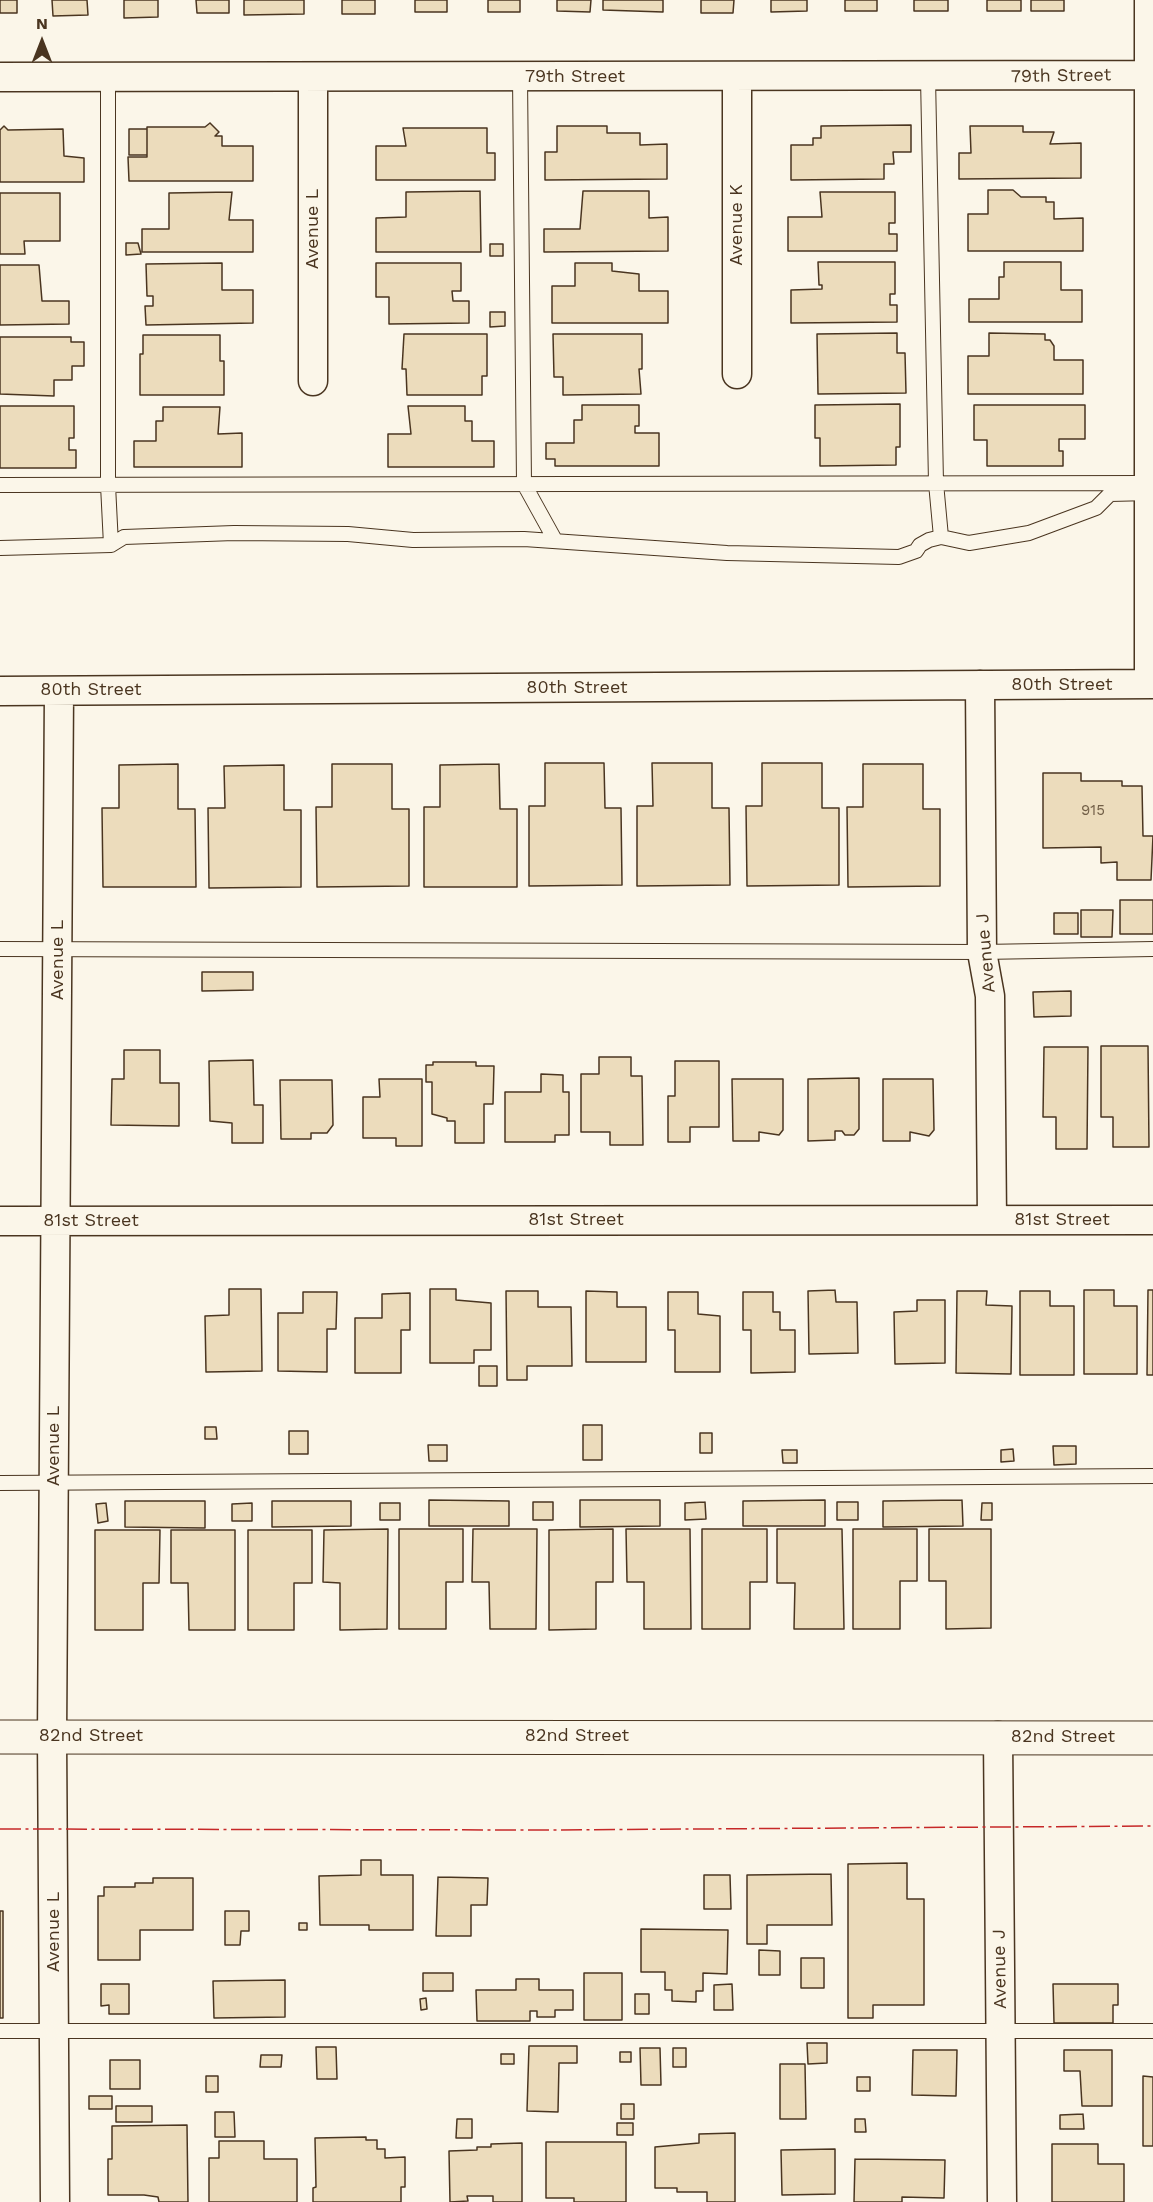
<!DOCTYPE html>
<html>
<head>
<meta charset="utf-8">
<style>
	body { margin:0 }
	#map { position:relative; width:1153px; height:2202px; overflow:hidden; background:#fbf6e9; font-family:"Work Sans",sans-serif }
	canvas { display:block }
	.north { position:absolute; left:12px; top:12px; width:60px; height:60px; -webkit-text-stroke:4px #fbf6e9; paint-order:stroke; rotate:0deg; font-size:16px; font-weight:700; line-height:24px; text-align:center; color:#4a3520 }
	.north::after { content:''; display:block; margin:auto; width:21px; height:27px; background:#4a3520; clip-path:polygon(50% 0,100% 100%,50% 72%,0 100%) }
</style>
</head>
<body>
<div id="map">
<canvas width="1153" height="2202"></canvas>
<div class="north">N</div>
</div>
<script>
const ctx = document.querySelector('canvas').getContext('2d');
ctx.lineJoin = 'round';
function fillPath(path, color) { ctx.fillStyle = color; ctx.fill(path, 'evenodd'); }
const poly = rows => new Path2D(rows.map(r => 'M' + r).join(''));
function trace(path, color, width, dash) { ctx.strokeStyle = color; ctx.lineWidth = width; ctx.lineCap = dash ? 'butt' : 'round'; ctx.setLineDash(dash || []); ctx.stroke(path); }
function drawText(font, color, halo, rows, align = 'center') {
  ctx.font = font + ' "Work Sans",sans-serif'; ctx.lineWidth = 4.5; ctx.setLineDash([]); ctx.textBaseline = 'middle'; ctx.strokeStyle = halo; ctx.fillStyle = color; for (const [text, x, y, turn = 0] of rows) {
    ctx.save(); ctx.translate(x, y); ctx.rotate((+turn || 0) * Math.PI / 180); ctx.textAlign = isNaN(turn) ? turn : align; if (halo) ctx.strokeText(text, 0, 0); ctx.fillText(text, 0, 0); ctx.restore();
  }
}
const building = poly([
	[0,0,17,0,17,13,0,13,0,0],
	[52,0,87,0,88,15,53,16,52,0],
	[124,0,158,0,158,17,124,18,124,0],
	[196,0,229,0,229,13,197,13,196,0],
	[244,0,304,0,304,14,244,15,244,0],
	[342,0,375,0,375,14,342,14,342,0],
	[415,0,447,0,447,12,415,12,415,0],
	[488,0,520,0,520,12,488,12,488,0],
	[557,0,591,0,590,12,557,11,557,0],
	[603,0,663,0,663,12,603,10,603,0],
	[701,0,734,0,733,13,701,13,701,0],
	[771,0,807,0,807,11,771,12,771,0],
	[845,0,877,0,877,11,845,11,845,0],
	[914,0,948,0,948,11,914,11,914,0],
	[987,0,1021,0,1021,11,987,11,987,0],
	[1031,0,1064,0,1064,11,1031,11,1031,0],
	[210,123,219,132,215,136,222,136,222,146,253,146,253,181,129,181,128,157,147,157,147,127,205,127,210,123],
	[911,125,911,152,893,152,894,164,884,164,884,179,791,180,791,145,813,145,813,138,821,138,821,126,911,125],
	[4,126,8,130,63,129,64,156,84,158,84,182,0,182,0,130,4,126],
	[557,126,607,126,607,133,640,133,640,145,667,144,667,179,545,180,545,152,557,152,557,126],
	[970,126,1023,126,1023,132,1054,132,1050,144,1081,143,1081,178,959,179,959,153,971,153,970,126],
	[403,128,487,128,487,153,495,153,495,180,376,180,376,146,406,146,403,128],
	[129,129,147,129,147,155,129,155,129,129],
	[988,190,1013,190,1021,197,1046,197,1046,202,1054,202,1054,219,1083,218,1083,251,968,251,968,214,988,214,988,190],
	[480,191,481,252,376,252,376,218,406,217,406,192,480,191],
	[583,191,649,191,649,218,668,217,668,251,544,252,544,229,580,229,583,191],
	[232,192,229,220,253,220,253,252,142,252,142,229,169,229,169,193,232,192],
	[820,192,895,192,895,223,889,223,889,234,897,234,897,251,788,251,788,217,822,217,820,192],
	[0,193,60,193,60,241,24,241,25,254,0,254,0,193],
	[126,243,138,243,141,254,126,255,126,243],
	[490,244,503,244,503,256,490,256,490,244],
	[818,262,895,262,895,294,890,294,890,305,897,305,897,322,791,323,791,290,822,289,822,285,819,285,818,262],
	[1004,262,1061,262,1061,290,1082,290,1082,322,969,322,969,299,999,299,999,277,1004,277,1004,262],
	[222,263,222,290,253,290,253,323,146,325,145,306,153,306,153,296,147,296,146,264,222,263],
	[376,263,461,263,461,291,452,291,453,301,469,301,469,323,389,324,389,297,376,297,376,263],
	[575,263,612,263,612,271,639,274,639,291,668,291,668,323,552,323,552,286,575,286,575,263],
	[0,265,39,265,42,301,69,301,69,324,0,325,0,265],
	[490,312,505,312,505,326,490,327,490,312],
	[897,333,897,353,905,353,906,393,818,394,817,334,897,333],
	[989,333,1045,334,1045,340,1050,340,1054,346,1054,360,1083,360,1083,394,968,394,968,356,989,356,989,333],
	[404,334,487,334,487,376,482,376,482,395,407,395,406,369,402,369,404,334],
	[553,334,642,334,642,369,639,369,641,394,563,395,563,377,554,377,553,334],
	[143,335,220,335,220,361,224,361,224,395,140,395,140,354,143,354,143,335],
	[0,337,71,337,71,342,84,342,84,366,72,366,72,380,54,380,54,396,0,394,0,337],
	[900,404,900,447,896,447,896,465,820,466,820,438,815,438,815,405,900,404],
	[582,405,639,405,639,426,635,426,635,433,659,433,659,466,555,466,555,459,546,459,546,443,574,443,574,420,582,420,582,405],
	[974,405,1085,405,1085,439,1059,439,1059,451,1063,451,1063,466,987,466,987,440,974,440,974,405],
	[0,406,74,406,74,438,69,438,69,450,76,450,76,468,0,468,0,406],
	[408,406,465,406,465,421,472,421,472,441,494,441,494,467,388,467,388,434,411,434,408,406],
	[163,407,220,407,218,434,242,433,242,467,134,467,134,441,156,441,156,421,163,421,163,407],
	[545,763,604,763,605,808,621,808,622,885,529,886,529,806,545,806,545,763],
	[652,763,712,763,712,808,729,808,730,885,637,886,637,806,653,806,652,763],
	[762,763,822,763,822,808,839,808,839,885,747,886,746,806,762,806,762,763],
	[178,764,178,809,195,809,196,887,103,887,102,808,119,808,119,765,178,764],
	[332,764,392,764,392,809,409,809,409,886,317,887,316,807,332,807,332,764],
	[499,764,500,809,517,809,517,887,424,887,424,807,440,807,440,765,499,764],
	[863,764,923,764,923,809,940,809,940,886,848,887,847,807,863,807,863,764],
	[284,765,284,810,301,810,301,887,209,888,208,808,225,808,224,766,284,765],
	[1043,773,1081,773,1081,781,1122,781,1122,786,1142,786,1143,836,1153,836,1151,880,1117,880,1117,862,1101,863,1101,847,1043,848,1043,773],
	[1120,900,1153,900,1153,934,1120,934,1120,900],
	[1081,910,1113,910,1112,937,1081,937,1081,910],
	[1054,913,1078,913,1078,934,1054,934,1054,913],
	[202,972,253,972,253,990,202,991,202,972],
	[1071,991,1071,1016,1034,1017,1033,992,1071,991],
	[1101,1046,1148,1046,1149,1147,1113,1147,1113,1117,1101,1117,1101,1046],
	[1044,1047,1088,1047,1087,1149,1056,1149,1056,1117,1043,1117,1044,1047],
	[124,1050,160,1050,160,1083,179,1083,179,1126,111,1125,112,1079,124,1079,124,1050],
	[599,1057,631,1057,631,1076,642,1076,643,1145,610,1145,610,1132,581,1132,581,1074,599,1074,599,1057],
	[253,1060,254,1105,263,1105,263,1143,232,1143,232,1123,210,1121,209,1061,253,1060],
	[675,1061,719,1061,719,1127,690,1127,690,1142,668,1142,668,1096,675,1096,675,1061],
	[433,1062,476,1062,476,1066,494,1066,493,1104,484,1104,484,1143,455,1143,455,1121,447,1121,447,1118,432,1114,432,1082,426,1082,426,1065,433,1065,433,1062],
	[541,1074,563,1075,563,1092,569,1092,569,1135,555,1135,555,1142,505,1142,505,1092,541,1092,541,1074],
	[859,1078,859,1129,854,1135,845,1135,842,1131,835,1131,835,1140,808,1141,808,1079,859,1078],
	[379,1079,422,1079,422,1146,396,1146,396,1138,363,1138,363,1097,380,1097,379,1079],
	[732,1079,783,1079,783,1130,779,1135,759,1132,759,1141,733,1141,732,1079],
	[883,1079,933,1079,934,1130,929,1136,910,1132,910,1141,883,1141,883,1079],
	[280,1080,332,1080,333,1125,327,1133,311,1133,311,1139,281,1139,280,1080],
	[229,1289,261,1289,262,1371,206,1372,205,1316,229,1315,229,1289],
	[430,1289,456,1289,456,1300,491,1303,491,1350,474,1350,474,1363,430,1363,430,1289],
	[835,1290,836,1302,857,1302,858,1353,809,1354,808,1291,835,1290],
	[1084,1290,1114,1290,1114,1306,1137,1306,1137,1374,1084,1374,1084,1290],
	[1148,1290,1153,1290,1153,1375,1147,1375,1148,1290],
	[506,1291,538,1291,538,1307,571,1307,572,1366,527,1366,527,1380,507,1380,506,1291],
	[586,1291,617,1292,617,1307,646,1307,646,1362,586,1362,586,1291],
	[957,1291,987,1291,986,1305,1012,1306,1011,1374,956,1373,957,1291],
	[1020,1291,1050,1291,1050,1306,1074,1306,1074,1375,1020,1375,1020,1291],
	[303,1292,337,1292,336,1329,327,1329,327,1372,278,1371,278,1313,303,1313,303,1292],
	[668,1292,698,1292,698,1314,720,1316,720,1372,675,1372,675,1330,668,1330,668,1292],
	[743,1292,773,1292,773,1312,780,1312,780,1330,795,1330,795,1372,751,1373,751,1330,743,1330,743,1292],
	[410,1293,410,1330,401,1330,401,1373,355,1373,355,1318,382,1318,382,1294,410,1293],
	[917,1300,945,1300,945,1363,895,1364,894,1312,917,1311,917,1300],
	[479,1366,497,1366,497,1386,479,1386,479,1366],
	[583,1425,602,1425,602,1460,583,1460,583,1425],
	[205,1427,216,1427,217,1439,205,1439,205,1427],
	[289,1431,308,1431,308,1454,289,1454,289,1431],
	[700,1433,712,1433,712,1453,700,1453,700,1433],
	[428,1445,447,1445,447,1461,429,1461,428,1445],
	[1053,1446,1076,1446,1076,1464,1054,1465,1053,1446],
	[1013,1449,1014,1461,1001,1462,1001,1450,1013,1449],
	[782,1450,797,1450,797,1463,783,1463,782,1450],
	[429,1500,509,1501,509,1526,429,1526,429,1500],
	[580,1500,660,1500,660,1526,580,1527,580,1500],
	[825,1500,825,1526,743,1526,743,1501,825,1500],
	[962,1500,963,1526,883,1527,883,1501,962,1500],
	[125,1501,205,1501,205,1528,125,1527,125,1501],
	[272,1501,351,1501,351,1526,272,1527,272,1501],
	[533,1502,553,1502,553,1520,533,1520,533,1502],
	[705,1502,706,1519,685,1520,685,1503,705,1502],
	[837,1502,858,1502,858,1520,837,1520,837,1502],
	[106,1503,108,1521,98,1523,96,1504,106,1503],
	[252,1503,252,1521,232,1521,232,1504,252,1503],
	[380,1503,400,1503,400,1520,380,1520,380,1503],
	[982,1503,992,1503,992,1520,981,1520,982,1503],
	[388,1529,387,1629,340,1630,340,1583,323,1582,324,1530,388,1529],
	[399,1529,463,1529,463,1582,446,1582,446,1629,399,1629,399,1529],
	[473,1529,537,1529,536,1629,490,1629,489,1582,472,1582,473,1529],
	[613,1529,613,1582,596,1582,596,1629,549,1630,549,1530,613,1529],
	[626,1529,690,1529,691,1629,644,1629,644,1582,627,1582,626,1529],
	[702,1529,767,1529,767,1582,750,1582,750,1629,702,1629,702,1529],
	[777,1529,842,1529,844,1629,794,1629,795,1583,777,1583,777,1529],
	[853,1529,917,1529,917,1581,900,1581,900,1629,853,1629,853,1529],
	[929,1529,991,1529,991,1628,946,1629,946,1581,929,1581,929,1529],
	[95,1530,160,1530,159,1583,143,1583,143,1630,95,1630,95,1530],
	[171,1530,235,1530,235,1630,189,1630,188,1583,171,1583,171,1530],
	[248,1530,312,1530,312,1583,294,1583,294,1630,248,1630,248,1530],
	[361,1860,381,1860,381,1875,413,1875,413,1930,369,1930,369,1925,320,1925,319,1876,361,1875,361,1860],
	[907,1863,907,1899,924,1899,924,2005,873,2005,873,2018,848,2018,848,1864,907,1863],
	[831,1874,832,1925,767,1925,767,1944,747,1944,747,1875,831,1874],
	[704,1875,730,1875,731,1909,704,1909,704,1875],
	[438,1877,488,1878,487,1905,471,1905,471,1936,436,1936,438,1877],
	[153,1878,193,1878,193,1930,140,1930,140,1960,98,1960,98,1896,104,1896,104,1887,135,1887,135,1883,153,1883,153,1878],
	[0,1911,3,1911,3,2018,0,2018,0,1911],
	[225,1911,249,1911,249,1931,241,1931,240,1945,225,1945,225,1911],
	[299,1923,307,1923,307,1930,299,1930,299,1923],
	[641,1929,728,1930,727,1974,703,1973,703,1991,696,1991,696,2002,672,2001,672,1990,665,1990,665,1972,641,1972,641,1929],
	[759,1950,780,1951,780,1975,759,1975,759,1950],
	[801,1958,824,1958,824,1988,801,1988,801,1958],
	[423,1973,453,1973,453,1991,423,1991,423,1973],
	[584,1973,622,1973,622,2020,584,2020,584,1973],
	[516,1979,539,1979,539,1990,573,1990,573,2010,555,2010,555,2017,537,2017,537,2011,530,2011,530,2021,477,2021,476,1990,516,1990,516,1979],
	[285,1980,285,2017,214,2018,213,1981,285,1980],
	[101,1984,129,1984,129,2014,109,2014,109,2005,101,2006,101,1984],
	[732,1984,733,2010,714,2010,714,1985,732,1984],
	[1053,1984,1118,1984,1118,2005,1113,2005,1113,2023,1054,2023,1053,1984],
	[635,1994,649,1994,649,2014,635,2014,635,1994],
	[426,1998,427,2009,421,2010,420,1999,426,1998],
	[807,2043,827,2043,827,2063,808,2064,807,2043],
	[529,2046,577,2046,577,2063,559,2063,558,2112,527,2111,529,2046],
	[316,2047,336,2047,337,2079,317,2079,316,2047],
	[640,2048,660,2048,661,2085,641,2085,640,2048],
	[673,2048,686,2048,686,2067,673,2067,673,2048],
	[913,2050,957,2050,956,2096,912,2095,913,2050],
	[1064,2050,1112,2050,1112,2106,1082,2106,1080,2071,1064,2071,1064,2050],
	[620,2052,631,2052,631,2062,620,2062,620,2052],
	[501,2054,514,2054,514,2064,501,2064,501,2054],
	[261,2055,282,2055,281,2067,260,2067,261,2055],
	[110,2060,140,2060,140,2089,110,2089,110,2060],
	[780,2064,805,2064,806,2119,780,2119,780,2064],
	[206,2076,218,2076,218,2092,206,2092,206,2076],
	[1143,2076,1153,2077,1153,2146,1143,2146,1143,2076],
	[857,2077,870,2077,870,2091,857,2091,857,2077],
	[89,2096,112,2096,112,2109,89,2109,89,2096],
	[621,2104,634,2104,634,2119,621,2119,621,2104],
	[116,2106,152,2106,152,2122,116,2122,116,2106],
	[215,2112,234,2112,235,2137,215,2137,215,2112],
	[1083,2114,1084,2129,1060,2129,1060,2115,1083,2114],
	[457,2119,472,2119,472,2138,456,2138,457,2119],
	[855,2119,865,2119,866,2132,855,2132,855,2119],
	[617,2123,633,2123,633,2135,617,2135,617,2123],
	[187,2125,188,2202,159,2202,158,2197,144,2195,108,2195,108,2159,112,2159,112,2126,187,2125],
	[735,2133,735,2202,707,2202,707,2192,677,2192,677,2188,655,2188,655,2147,699,2143,699,2134,735,2133],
	[366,2137,366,2140,377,2140,377,2149,385,2149,385,2158,405,2157,405,2187,401,2187,401,2202,313,2202,313,2188,316,2187,315,2138,366,2137],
	[219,2141,264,2141,264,2159,297,2159,297,2202,209,2202,209,2158,219,2158,219,2141],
	[546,2142,626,2142,626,2202,574,2202,574,2198,546,2198,546,2142],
	[522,2143,522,2202,493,2202,493,2196,467,2196,468,2201,450,2202,449,2151,477,2150,477,2147,491,2147,491,2144,522,2143],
	[1052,2144,1098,2144,1098,2164,1124,2164,1124,2202,1052,2202,1052,2144],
	[835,2149,835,2194,782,2195,781,2150,835,2149],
	[855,2159,945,2160,944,2198,902,2197,902,2202,854,2202,855,2159]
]);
const lane = poly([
	[520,77,524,484,555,540],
	[928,77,936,483,941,537],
	[108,78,108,485,111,545],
	[0,485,1150,483],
	[0,548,111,545,124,537,234,533,348,534,413,540,524,539,727,553,899,557,916,551,920,545,929,540,941,537,969,543,1029,533,1096,508,1110,494,1150,493],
	[0,949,982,952,1153,949],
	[0,1483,1153,1476],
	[0,2031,1153,2031]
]);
const street = poly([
	[1149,0,1149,684],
	[737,76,737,374],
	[0,77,1150,75],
	[313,78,313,381],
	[980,685,982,952,990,996,992,1220],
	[0,691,1153,684],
	[0,1221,1153,1220],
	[998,1736,1002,2202],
	[55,2202,52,1736,59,691]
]);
const secondary = poly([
	[0,1737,1153,1738]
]);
const power = poly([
	[0,1829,543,1830,1153,1826]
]);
const numberNames = [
	["915",1093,811]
];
const streetNames = [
	["79th Street",1061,76,-1],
	["79th Street",575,77],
	["Avenue K",737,225,-90],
	["Avenue L",313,229,-90],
	["80th Street",1062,685],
	["80th Street",577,688],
	["80th Street",91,690],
	["Avenue J",986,953,-95],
	["Avenue L",58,960,-90],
	["81st Street",576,1220],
	["81st Street",1062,1220],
	["81st Street",91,1221],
	["Avenue L",54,1446,-90],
	["82nd Street",91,1736],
	["82nd Street",577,1736],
	["82nd Street",1063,1737],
	["Avenue L",54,1932,-90],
	["Avenue J",1000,1969,-91]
];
fillPath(building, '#ecdcbc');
trace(building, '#4a3520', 1.5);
trace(lane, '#4a3520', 16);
trace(street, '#4a3520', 31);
trace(secondary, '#4a3520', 35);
trace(lane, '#fbf6e9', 14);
trace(street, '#fbf6e9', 28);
trace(secondary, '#fbf6e9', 33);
trace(power, '#c62828', 1.5, [21, 4.5, 3, 4.5]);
drawText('15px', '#725f47', null, numberNames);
drawText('18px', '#4a3520', '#fbf6e9', streetNames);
</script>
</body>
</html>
